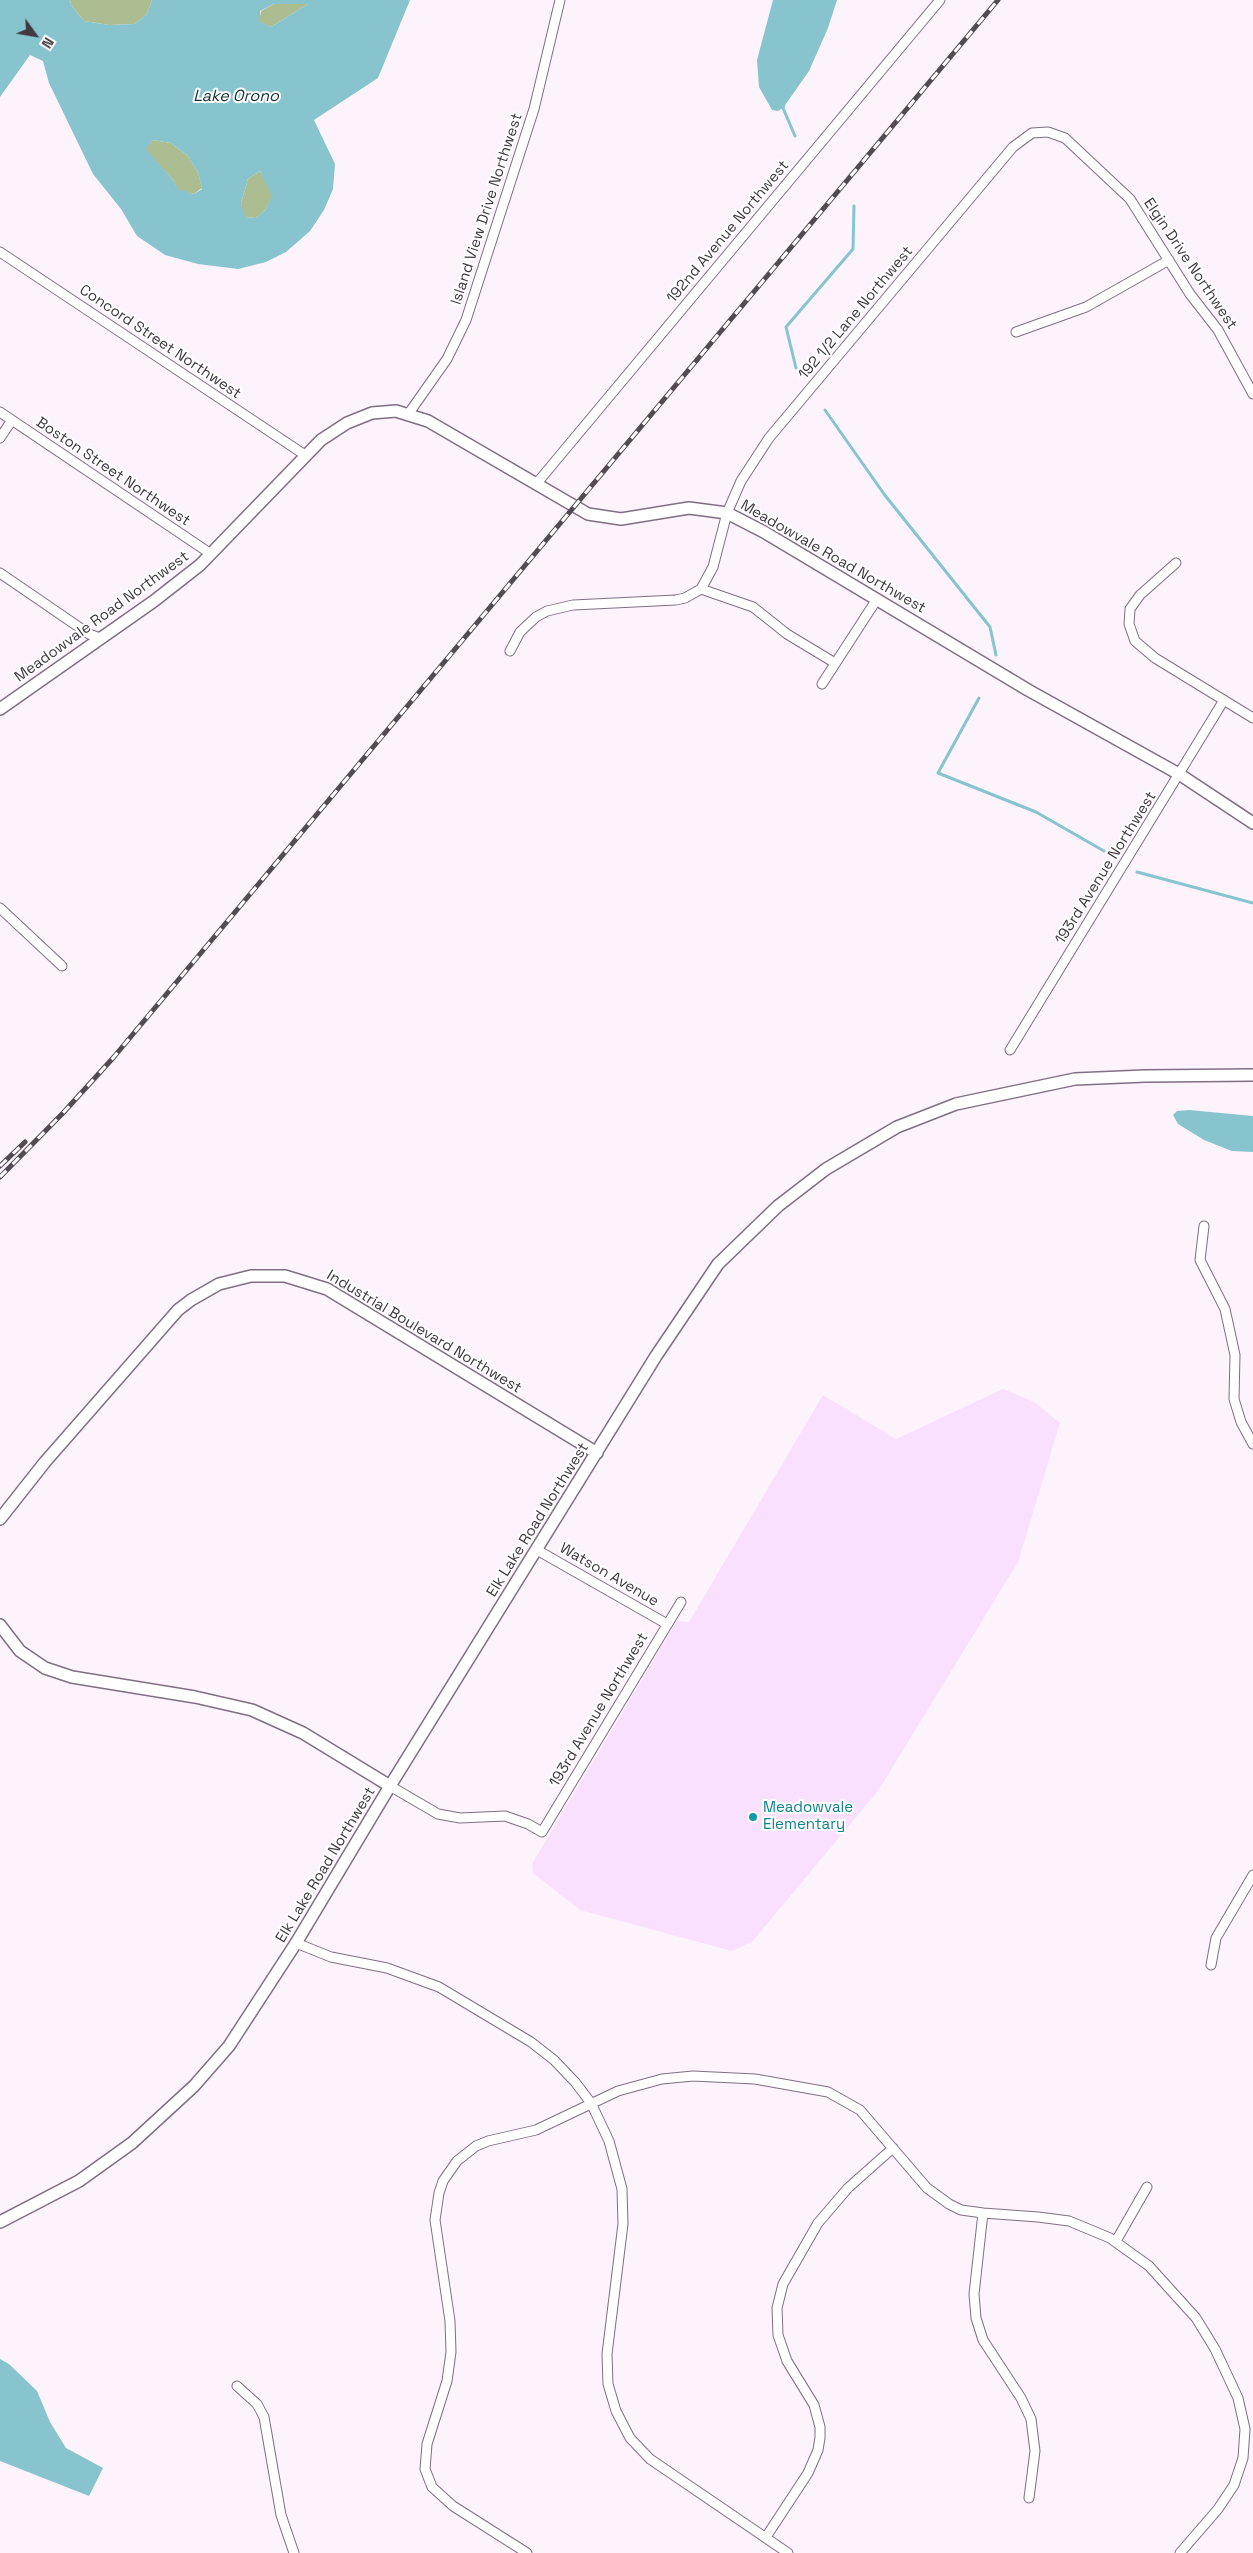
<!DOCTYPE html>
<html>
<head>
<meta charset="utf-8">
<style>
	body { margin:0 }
	#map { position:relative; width:1253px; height:2553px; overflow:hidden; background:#fcf3fd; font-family:"Space Grotesk",sans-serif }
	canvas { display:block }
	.north { position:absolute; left:10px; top:10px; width:50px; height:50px; -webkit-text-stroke:4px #fff; paint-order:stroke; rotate:122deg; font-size:14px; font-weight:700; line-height:20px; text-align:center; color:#403841 }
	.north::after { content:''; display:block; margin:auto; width:18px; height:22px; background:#403841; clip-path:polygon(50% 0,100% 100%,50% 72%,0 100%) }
</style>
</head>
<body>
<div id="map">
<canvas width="1253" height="2553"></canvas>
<div class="north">N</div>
</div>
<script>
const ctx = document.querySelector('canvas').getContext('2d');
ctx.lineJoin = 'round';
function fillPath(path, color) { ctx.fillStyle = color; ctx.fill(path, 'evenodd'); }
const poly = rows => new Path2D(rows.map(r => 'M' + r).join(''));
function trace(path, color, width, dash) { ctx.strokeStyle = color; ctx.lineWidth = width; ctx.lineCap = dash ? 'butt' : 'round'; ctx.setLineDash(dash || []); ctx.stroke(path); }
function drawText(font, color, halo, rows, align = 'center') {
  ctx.font = font + ' "Space Grotesk",sans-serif'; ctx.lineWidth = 4; ctx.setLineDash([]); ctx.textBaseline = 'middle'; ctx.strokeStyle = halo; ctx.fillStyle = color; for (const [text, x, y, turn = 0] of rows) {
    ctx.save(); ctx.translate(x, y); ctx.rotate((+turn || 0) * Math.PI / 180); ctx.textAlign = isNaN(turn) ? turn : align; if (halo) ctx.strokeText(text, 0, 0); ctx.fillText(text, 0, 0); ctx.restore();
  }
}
const built = poly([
	[1003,1389,1034,1402,1060,1423,1018,1562,878,1791,752,1942,732,1951,580,1910,533,1873,532,1864,677,1621,689,1622,823,1395,896,1439]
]);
const forest = poly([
	[70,0,152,0,147,14,135,24,109,25,84,21,71,5],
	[274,4,308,4,271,27,259,22,261,11],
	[153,140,171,143,187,155,198,172,202,188,194,194,178,190,173,180,145,149],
	[260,171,273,195,266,209,256,218,244,217,241,203,248,179]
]);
const water = poly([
	[0,0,70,0,71,5,84,21,109,25,135,24,147,14,152,0,410,0,378,78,314,120,335,164,333,189,324,210,310,231,286,252,266,262,238,269,198,264,165,255,137,236,121,209,93,174,49,83,43,61,30,55,0,97],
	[274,4,308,4,271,27,260,22,260,11],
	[153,140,171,143,187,155,198,172,202,189,194,194,178,189,173,180,146,149],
	[260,171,272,196,266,209,256,218,245,217,241,203,248,179],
	[773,0,837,0,828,28,809,71,783,108,778,111,772,110,759,87,757,60],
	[1189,1110,1253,1116,1253,1152,1232,1151,1204,1140,1178,1124,1173,1115,1177,1111],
	[0,2359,9,2364,37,2391,50,2422,66,2448,103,2468,89,2496,0,2461]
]);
const stream = poly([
	[784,104,783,108,795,136],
	[796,368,786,327,853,249,854,206],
	[825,410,884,494,990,627,996,655],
	[979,698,938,773,1036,812,1104,851],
	[1137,872,1253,903]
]);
const minor = poly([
	[0,252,305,455],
	[1016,332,1086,307,1169,260],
	[0,412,211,554],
	[409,413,447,359,466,320,534,109,560,0],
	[0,438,12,420],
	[537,483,940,0],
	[1176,563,1140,595,1130,609,1129,624,1135,641,1155,658,1253,718],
	[0,573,89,634,100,638],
	[701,589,713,567,727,513,741,481,769,438,1013,147,1032,133,1048,132,1065,138,1130,199,1190,294,1218,330,1253,394],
	[510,651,520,632,536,617,547,611,573,605,676,600,685,598,701,589,753,607,787,634,835,663],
	[822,684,877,599],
	[0,908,62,966],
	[1010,1050,1224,700],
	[1204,1226,1200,1260,1225,1309,1235,1355,1234,1399,1241,1422,1253,1444],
	[537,1550,667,1624],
	[390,1786,438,1814,460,1818,505,1816,528,1824,542,1832,681,1602],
	[296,1943,331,1957,387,1968,439,1987,531,2042,554,2060,575,2082,591,2103,609,2141,622,2189,623,2224,607,2354,608,2384,616,2411,630,2438,650,2459,788,2553],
	[1211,1965,1216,1938,1253,1875],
	[983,2213,974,2294,976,2318,983,2340,1021,2398,1031,2419,1035,2451,1029,2498],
	[1116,2241,1147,2187],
	[237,2386,257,2404,264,2417,281,2515,294,2553],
	[766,2537,808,2473,818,2450,820,2438,820,2427,814,2405,787,2361,778,2335,777,2308,783,2284,818,2223,848,2188,893,2148],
	[527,2553,453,2506,432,2487,425,2469,427,2444,447,2381,451,2352,450,2321,435,2220,439,2193,443,2181,457,2161,476,2146,488,2141,536,2130,618,2091,662,2079,693,2076,755,2079,828,2092,860,2110,927,2188,949,2204,961,2210,983,2213,1038,2217,1069,2221,1110,2238,1149,2266,1196,2318,1215,2349,1238,2398,1245,2429,1243,2458,1234,2485,1218,2509,1180,2553]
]);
const tertiary = poly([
	[0,709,154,601,200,565,321,440,347,423,372,413,396,411,428,421,588,514,621,519,689,508,727,513,764,532,1028,690,1179,774,1253,823],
	[0,1519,45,1462,178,1310,191,1300,219,1284,251,1276,285,1276,327,1289,597,1453],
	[0,1625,20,1651,45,1668,72,1677,195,1697,252,1710,303,1733,390,1786],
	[0,2222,79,2181,132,2143,194,2086,229,2046,296,1943,390,1786,656,1356,718,1264,778,1206,826,1169,897,1127,956,1104,1075,1079,1145,1076,1253,1075]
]);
const rail = poly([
	[0,1166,25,1142],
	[0,1177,63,1113,113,1058,998,0]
]);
const markers = [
	[753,1817,5,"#0f9aa8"]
];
const streetNames = [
	["Island View Drive Northwest",487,209,-72],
	["192nd Avenue Northwest",728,232,-50],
	["Elgin Drive Northwest",1190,264,56],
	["192 1/2 Lane Northwest",856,313,-50],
	["Concord Street Northwest",160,342,34],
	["Boston Street Northwest",113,472,34],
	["Meadowvale Road Northwest",833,557,30],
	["Meadowvale Road Northwest",102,617,-36],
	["193rd Avenue Northwest",1106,868,-58],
	["Industrial Boulevard Northwest",424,1332,31],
	["Elk Lake Road Northwest",538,1520,-58],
	["Watson Avenue",609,1575,30],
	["193rd Avenue Northwest",599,1710,-59],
	["Elk Lake Road Northwest",326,1865,-59]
];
const cultureNames = [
	["Meadowvale",763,1808],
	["Elementary",763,1825]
];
const waterNames = [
	["Lake Orono",236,97]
];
fillPath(built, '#f9e0fe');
fillPath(forest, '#abbd91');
fillPath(water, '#87c4ce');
trace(stream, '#87c4ce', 3);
trace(minor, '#806e83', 11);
trace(tertiary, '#806e83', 14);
trace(minor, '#fff', 9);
trace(tertiary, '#fff', 11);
trace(rail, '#534b54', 5);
trace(rail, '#fff', 3, [9]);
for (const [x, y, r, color] of markers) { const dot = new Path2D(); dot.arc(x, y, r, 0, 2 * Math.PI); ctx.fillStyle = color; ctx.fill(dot); trace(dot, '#fff', 2); }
drawText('15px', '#403841', '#fff', streetNames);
drawText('15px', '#0d838f', '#fff', cultureNames, 'left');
drawText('italic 16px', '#123136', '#fff', waterNames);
</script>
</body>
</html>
